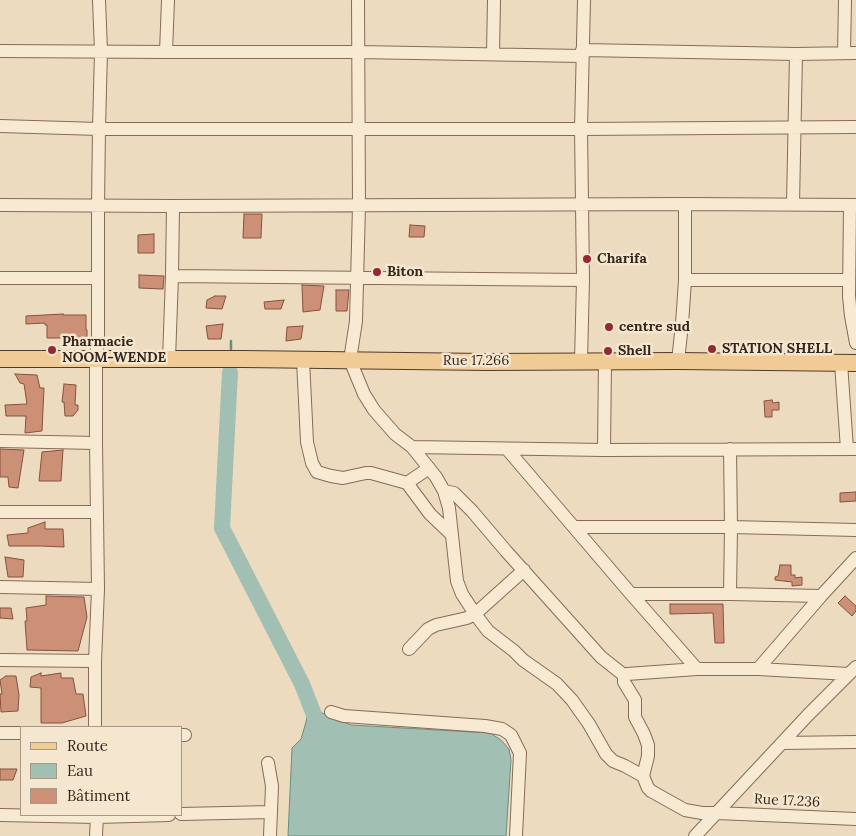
<!DOCTYPE html>
<html>
<head>
<meta charset="utf-8">
<style>
	body { margin:0 }
	#map { position:relative; width:856px; height:836px; overflow:hidden; background:#eddbbf; font-family:Lora,serif }
	canvas { display:block }
	.legend { position:absolute; left:20px; top:726px; width:162px; height:90px; box-sizing:border-box; background:#f5e6cf; border:1px solid #a89987; margin:0; padding:6px 9px; list-style:none; font-size:15px; color:#35261c }
	.legend li { display:flex; align-items:center; gap:10px; height:25px }
	.legend b { width:25px; border:1px solid #a89987 }
</style>
</head>
<body>
<div id="map">
<canvas width="856" height="836"></canvas>
<ul class="legend">
<li><b style="height:6px;background:#f1cb96"></b>Route</li>
<li><b style="height:14px;background:#a2bfb4"></b>Eau</li>
<li><b style="height:14px;background:#cb9075"></b>Bâtiment</li>
</ul>
</div>
<script>
const ctx = document.querySelector('canvas').getContext('2d');
ctx.lineJoin = 'round';
function fillPath(path, color) { ctx.fillStyle = color; ctx.fill(path, 'evenodd'); }
const poly = rows => new Path2D(rows.map(r => 'M' + r).join(''));
function trace(path, color, width, dash) { ctx.strokeStyle = color; ctx.lineWidth = width; ctx.lineCap = dash ? 'butt' : 'round'; ctx.setLineDash(dash || []); ctx.stroke(path); }
function drawText(font, color, halo, rows, align = 'center') {
  ctx.font = font + ' Lora,serif'; ctx.lineWidth = 5; ctx.setLineDash([]); ctx.textBaseline = 'middle'; ctx.strokeStyle = halo; ctx.fillStyle = color; for (const [text, x, y, turn = 0] of rows) {
    ctx.save(); ctx.translate(x, y); ctx.rotate((+turn || 0) * Math.PI / 180); ctx.textAlign = isNaN(turn) ? turn : align; if (halo) ctx.strokeText(text, 0, 0); ctx.fillText(text, 0, 0); ctx.restore();
  }
}
const water = poly([
	[317,707,322,713,351,725,490,733,501,740,509,749,511,760,506,836,288,836,292,748,301,739,306,722,308,711,317,707]
]);
const stream = poly([
	[231,351,231,341]
]);
const river = poly([
	[230,372,222,528,302,684,320,730]
]);
const building = poly([
	[244,214,262,214,261,238,243,238,244,214],
	[410,225,425,226,424,237,409,237,410,225],
	[154,234,154,253,138,253,138,235,154,234],
	[139,275,164,276,163,289,139,288,139,275],
	[302,285,324,286,320,310,303,312,302,285],
	[336,290,349,290,347,311,336,311,336,290],
	[215,296,226,296,222,309,206,308,207,300,215,296],
	[284,300,281,309,265,309,264,302,284,300],
	[63,314,63,315,86,315,86,330,87,330,87,340,70,340,70,338,47,338,47,325,45,325,45,323,26,324,26,316,63,314],
	[223,324,221,339,208,339,206,326,223,324],
	[303,326,301,339,286,341,287,327,303,326],
	[15,374,37,375,40,388,44,388,42,431,25,433,26,416,6,416,5,405,27,404,24,384,20,383,15,374],
	[64,384,76,385,75,405,78,405,78,410,73,416,65,416,64,402,62,402,64,384],
	[772,400,773,403,779,402,779,410,772,410,772,417,765,417,764,401,772,400],
	[0,449,24,450,18,488,9,487,8,477,0,477,0,449],
	[63,450,61,481,39,481,42,452,63,450],
	[856,492,856,501,840,502,840,493,856,492],
	[45,522,45,529,63,529,64,547,41,546,9,546,7,535,28,533,28,528,45,522],
	[5,557,24,560,23,577,8,577,5,557],
	[780,565,791,565,791,575,795,575,795,578,802,577,802,585,792,586,792,582,775,580,775,577,778,576,780,565],
	[46,596,84,597,87,617,78,651,27,650,25,621,27,621,26,608,46,605,46,596],
	[845,596,856,606,856,611,852,616,838,603,845,596],
	[670,604,723,604,724,643,715,643,713,613,670,614,670,604],
	[0,608,11,608,13,619,0,618,0,608],
	[41,673,41,676,61,673,61,678,73,678,76,694,83,694,86,716,62,723,41,723,41,688,30,687,31,677,41,673],
	[6,676,16,676,19,695,18,711,1,712,0,694,2,694,0,680,6,676],
	[0,769,17,769,13,780,0,780,0,769]
]);
const minor = poly([
	[358,0,359,206,356,321,350,360,364,394,374,410,395,434,412,447,604,450,856,449],
	[582,50,796,54,856,53],
	[0,51,166,52,358,52,582,56],
	[166,52,168,0],
	[844,53,845,0],
	[493,54,494,0],
	[0,126,99,129,581,129,856,127],
	[793,204,796,54],
	[0,205,173,206,685,204,856,205],
	[850,205,849,296,851,316,856,343],
	[172,276,583,280],
	[0,278,97,278],
	[685,280,849,280],
	[169,359,172,276,173,206],
	[303,360,307,442,312,463,317,472,331,476,343,478,366,473,371,473,407,483,429,468],
	[581,361,583,280,581,129,584,0],
	[678,361,682,324,685,280,685,204],
	[841,363,847,449],
	[0,441,96,443],
	[412,447,436,477,444,491,449,508,457,581,462,594,475,614,488,631,514,651,523,660,557,684,572,700,589,724,606,754,613,761,625,766,643,776,648,788,651,791,685,810,702,813,717,813,856,819],
	[507,449,631,594,697,669],
	[604,450,605,361],
	[407,483,430,514,452,535],
	[444,491,454,493,472,511,506,551,601,657,625,676],
	[0,512,97,512],
	[574,527,731,527,856,530],
	[0,587,98,589],
	[631,594,730,594,821,596],
	[730,594,731,527,730,449],
	[409,649,428,629,436,625,467,618,475,614,524,570],
	[0,660,95,661],
	[758,669,821,596,856,558],
	[331,712,344,716,485,726,502,729,511,735,520,753,516,836],
	[95,727,95,661,98,589,96,443,96,359,98,338,98,206,99,129,101,51,99,0],
	[0,733,21,733],
	[181,735,185,735],
	[782,743,856,742],
	[268,763,272,786,270,836],
	[643,776,648,756,648,745,644,734,635,717,635,700,624,682,624,678,627,674,697,669,758,669,849,674],
	[181,814,271,812],
	[0,815,97,817,169,815],
	[96,836,97,815],
	[695,836,808,715,856,667]
]);
const major = poly([
	[0,359,243,359,487,362,678,361,856,363]
]);
const markers = [
	[587,259,5,"#942834"],
	[377,272,5,"#942834"],
	[609,327,5,"#942834"],
	[712,349,5,"#942834"],
	[52,350,5,"#942834"],
	[608,351,5,"#942834"]
];
const poiNames = [
	["Charifa",597,259],
	["Biton",387,272],
	["centre sud",619,327],
	["Pharmacie",62,342],
	["NOOM-WENDE",62,358],
	["STATION SHELL",722,349],
	["Shell",618,351]
];
const streetNames = [
	["Rue 17.266",476,361],
	["Rue 17.236",787,801,3]
];
fillPath(water, '#a2bfb4');
trace(water, '#6a8d80', 1);
trace(stream, '#6a8d80', 2.5);
trace(river, '#a2bfb4', 16);
fillPath(building, '#cb9075');
trace(building, '#85523e', 1);
trace(minor, '#866b58', 14);
trace(major, '#533a2c', 18);
trace(minor, '#f8e9d2', 12);
trace(major, '#f1cb96', 16);
for (const [x, y, r, color] of markers) { const dot = new Path2D(); dot.arc(x, y, r, 0, 2 * Math.PI); ctx.fillStyle = color; ctx.fill(dot); trace(dot, '#f5e6cf', 2); }
drawText('bold 14px', '#35261c', '#f5e6cf', poiNames, 'left');
drawText('14px', '#35261c', '#f5e6cf', streetNames);
</script>
</body>
</html>
